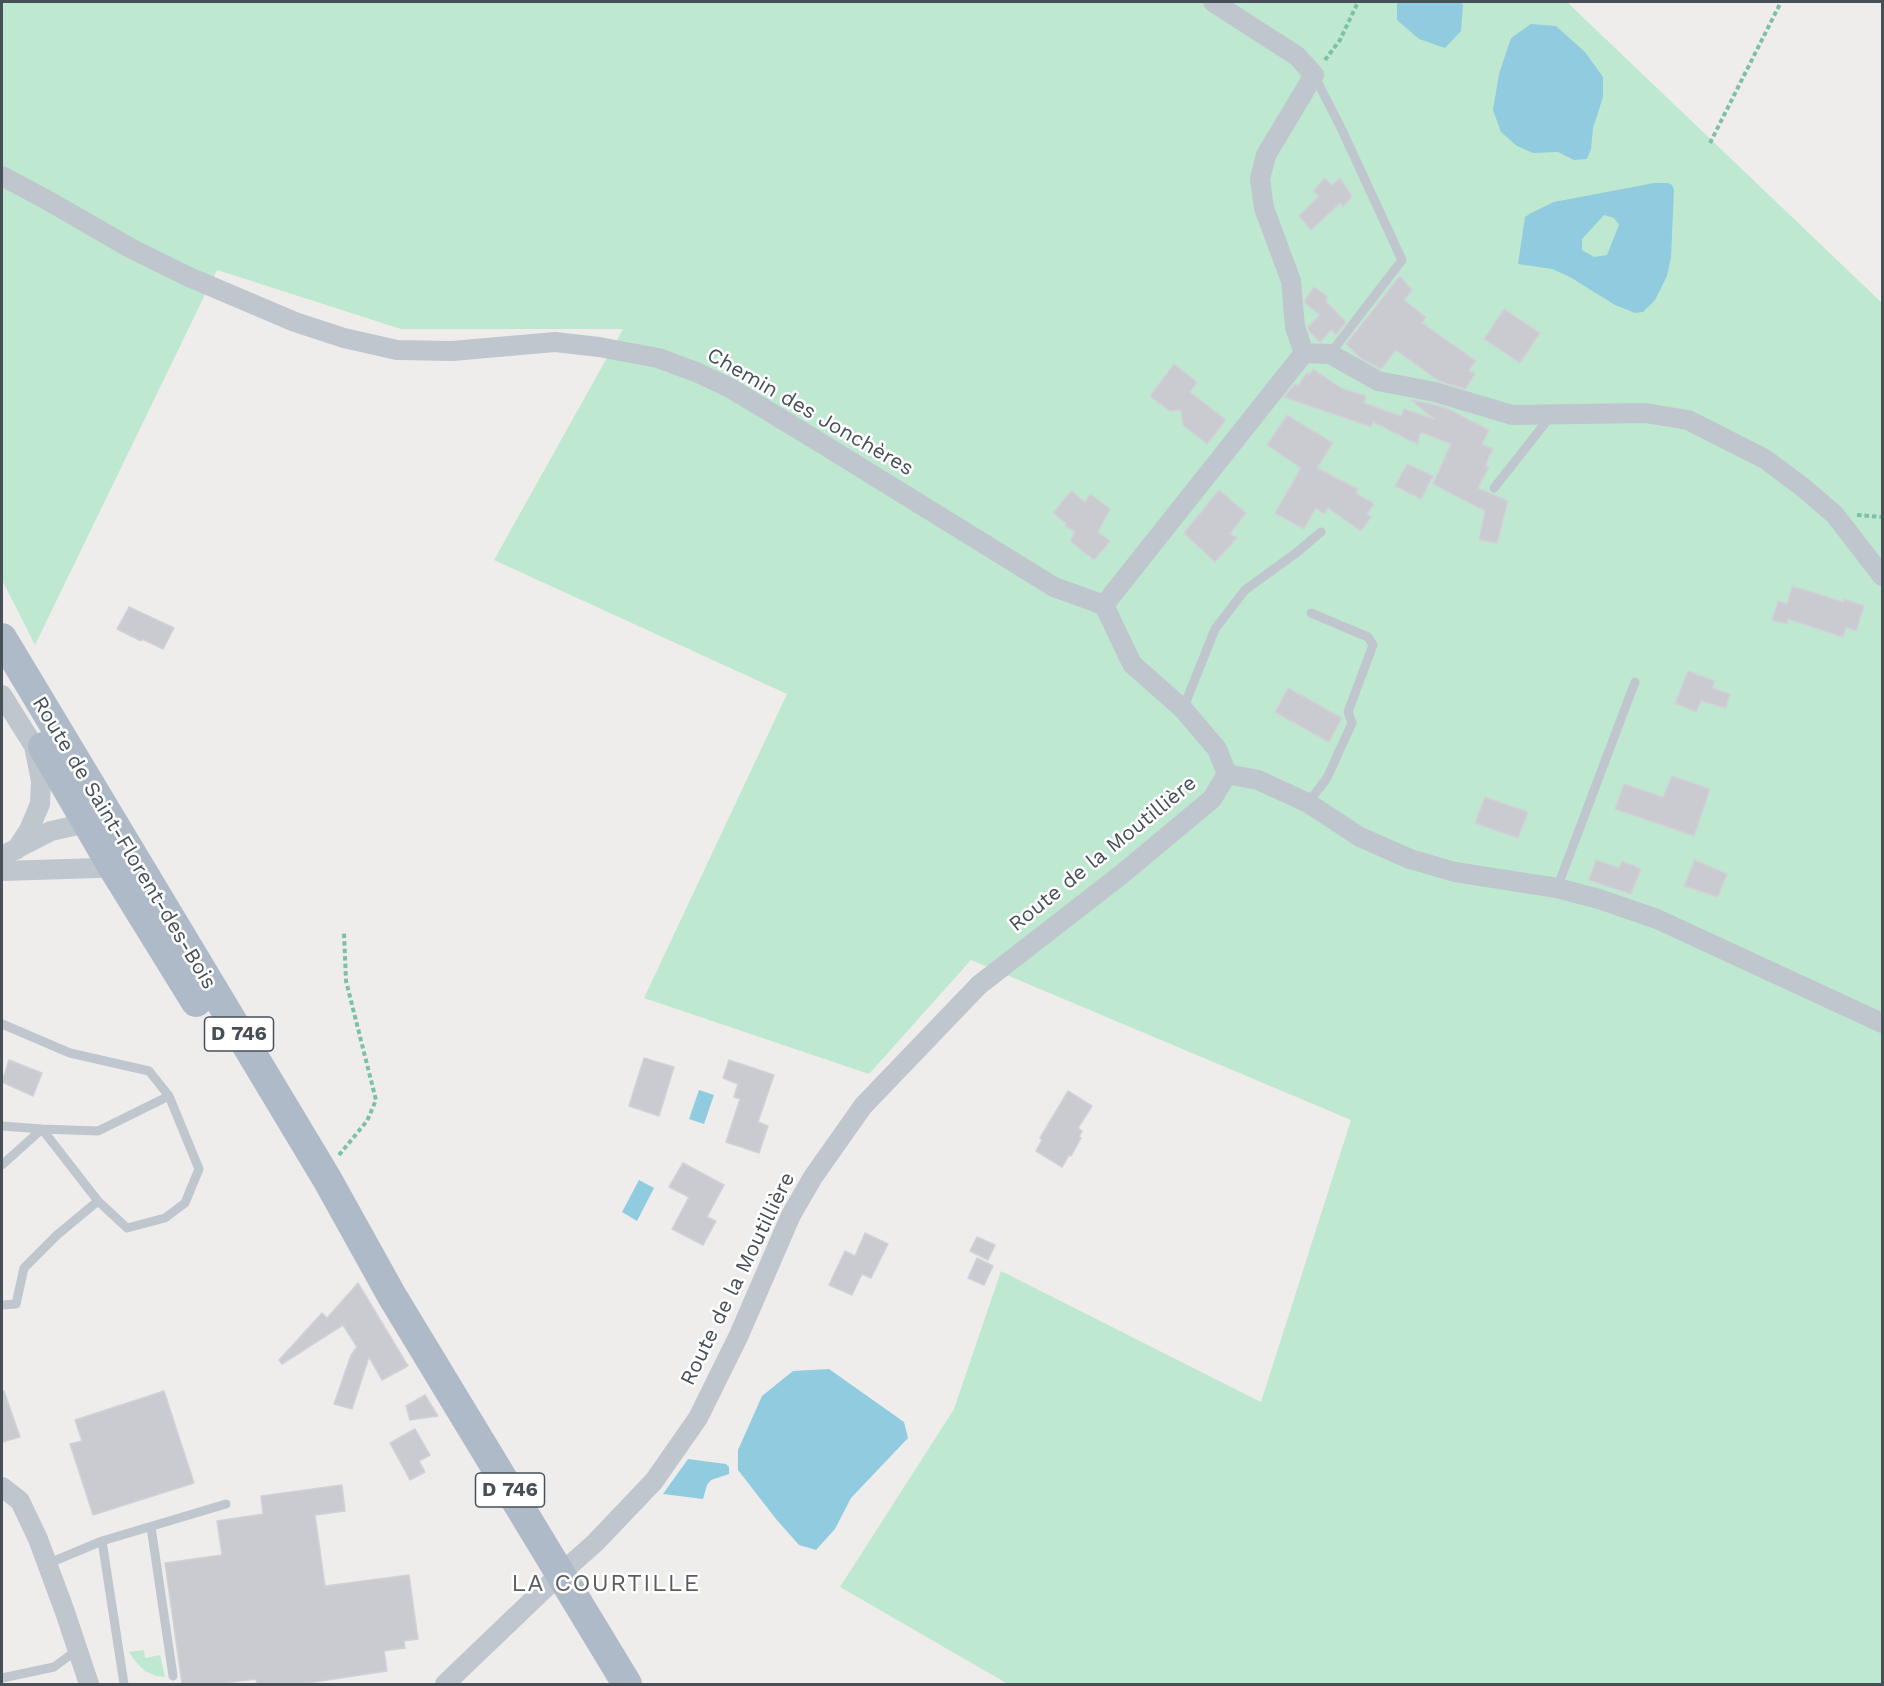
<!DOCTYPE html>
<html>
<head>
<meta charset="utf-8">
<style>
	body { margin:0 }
	#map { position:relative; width:1884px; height:1686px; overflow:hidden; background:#efedec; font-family:"Work Sans",sans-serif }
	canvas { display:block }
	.frame { position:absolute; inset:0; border:3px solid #474f57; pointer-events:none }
</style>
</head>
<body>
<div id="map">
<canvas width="1884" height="1686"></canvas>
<div class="frame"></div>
</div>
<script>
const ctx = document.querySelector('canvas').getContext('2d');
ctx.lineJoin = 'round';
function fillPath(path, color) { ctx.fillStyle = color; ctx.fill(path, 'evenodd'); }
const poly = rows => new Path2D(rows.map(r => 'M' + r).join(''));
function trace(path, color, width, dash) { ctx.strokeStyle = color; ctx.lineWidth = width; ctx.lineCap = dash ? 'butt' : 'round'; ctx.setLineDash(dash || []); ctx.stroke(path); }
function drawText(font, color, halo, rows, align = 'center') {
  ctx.font = font + ' "Work Sans",sans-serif'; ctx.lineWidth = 5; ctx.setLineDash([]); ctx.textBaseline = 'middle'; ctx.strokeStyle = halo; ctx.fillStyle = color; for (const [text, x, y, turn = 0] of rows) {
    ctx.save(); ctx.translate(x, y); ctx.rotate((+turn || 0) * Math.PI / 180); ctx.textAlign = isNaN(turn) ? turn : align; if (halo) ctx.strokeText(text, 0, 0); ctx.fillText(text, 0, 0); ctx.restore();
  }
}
const green = poly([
	[2,2,1567,2,1882,303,1882,1684,1008,1684,840,1587,954,1409,1001,1271,1261,1402,1351,1120,971,960,869,1074,644,998,787,694,494,560,623,329,401,329,217,270,35,645,2,580],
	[144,1650,145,1658,160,1655,165,1677,156,1676,145,1671,136,1662,129,1652]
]);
const water = poly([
	[1397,2,1461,2,1463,5,1461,31,1445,48,1419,39,1397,20],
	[1531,24,1556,26,1585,52,1603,77,1603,97,1593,128,1591,149,1587,159,1574,160,1558,152,1533,153,1517,146,1501,132,1493,110,1499,74,1511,38],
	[1654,183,1668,183,1672,185,1674,190,1671,257,1667,276,1655,300,1643,312,1635,313,1615,305,1570,277,1552,269,1518,264,1525,217,1531,213,1554,202],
	[1604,215,1614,218,1619,225,1607,255,1594,257,1582,250,1582,239],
	[699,1090,714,1095,704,1124,689,1119],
	[639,1180,654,1188,637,1221,622,1212],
	[829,1369,904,1422,908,1438,851,1498,835,1529,816,1550,799,1545,776,1519,738,1470,738,1450,762,1396,793,1371],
	[688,1459,726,1464,729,1467,729,1474,711,1480,707,1485,703,1499,663,1494]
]);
const building = poly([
	[1325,178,1332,185,1340,178,1352,196,1343,207,1340,203,1311,230,1299,216,1319,196,1313,191,1325,178],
	[1400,276,1412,290,1404,300,1426,317,1422,323,1476,361,1469,370,1475,374,1465,389,1439,381,1396,350,1381,369,1362,359,1346,344,1400,276],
	[1314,287,1328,297,1325,300,1346,322,1336,335,1331,330,1320,342,1309,331,1308,327,1320,315,1305,303,1305,300,1314,287],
	[1504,309,1540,333,1520,363,1484,339,1504,309],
	[1174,364,1197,382,1190,392,1226,420,1207,444,1183,425,1181,410,1170,411,1150,396,1174,364],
	[1313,369,1341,388,1366,396,1364,403,1401,416,1404,409,1434,419,1411,400,1432,404,1448,409,1489,430,1482,444,1493,449,1485,465,1489,467,1478,488,1508,501,1497,543,1479,540,1485,511,1433,484,1451,444,1421,432,1417,444,1373,422,1371,427,1284,397,1295,384,1298,386,1307,373,1310,374,1313,369],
	[1287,415,1333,443,1317,468,1358,489,1356,493,1374,504,1367,514,1371,517,1361,531,1328,508,1324,514,1316,508,1304,529,1275,513,1301,468,1267,445,1287,415],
	[1407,464,1433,476,1421,499,1395,486,1407,464],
	[1219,490,1246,513,1230,534,1237,538,1215,562,1184,533,1219,490],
	[1071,491,1085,502,1090,494,1110,509,1098,532,1110,541,1094,560,1070,541,1075,532,1065,526,1066,523,1053,513,1071,491],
	[1792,586,1843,602,1844,599,1864,606,1856,631,1846,627,1843,637,1788,619,1787,624,1772,620,1778,601,1787,604,1792,586],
	[129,607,174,628,163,649,142,639,141,641,117,629,129,607],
	[1688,671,1715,681,1712,688,1730,694,1726,708,1701,701,1696,712,1675,703,1688,671],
	[1288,688,1342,718,1329,742,1275,712,1288,688],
	[1672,776,1710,789,1694,836,1615,809,1624,784,1663,797,1672,776],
	[1485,797,1528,812,1518,838,1475,823,1485,797],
	[1596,860,1619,868,1622,861,1641,869,1631,894,1589,880,1596,860],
	[1695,860,1727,874,1718,897,1684,886,1695,860],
	[644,1058,674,1067,659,1116,629,1106,644,1058],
	[9,1060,42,1073,33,1096,2,1082,9,1060],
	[729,1060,774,1075,758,1122,768,1126,759,1153,726,1142,740,1099,734,1097,738,1084,723,1078,729,1060],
	[1068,1091,1092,1106,1078,1128,1082,1131,1079,1137,1081,1138,1071,1156,1069,1155,1062,1167,1036,1151,1042,1140,1040,1138,1068,1091],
	[683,1163,724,1185,707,1217,716,1221,703,1245,672,1229,689,1197,669,1187,683,1163],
	[865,1233,888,1244,871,1278,862,1274,852,1295,829,1285,845,1251,855,1256,865,1233],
	[977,1237,995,1245,988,1260,970,1251,977,1237],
	[977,1258,993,1266,984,1285,968,1278,977,1258],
	[358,1283,408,1366,382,1380,369,1357,352,1409,334,1404,351,1355,357,1347,343,1325,282,1364,279,1360,322,1313,327,1318,358,1283],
	[2,1391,4,1391,20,1437,2,1442,2,1391],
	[164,1391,194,1483,93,1515,70,1444,82,1441,75,1420,164,1391],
	[425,1395,438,1416,410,1420,406,1406,425,1395],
	[415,1429,430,1455,419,1461,425,1472,410,1480,390,1443,415,1429],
	[342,1485,345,1511,315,1515,325,1586,409,1575,418,1639,404,1641,405,1648,384,1651,387,1671,301,1684,257,1684,256,1679,216,1684,182,1684,165,1563,222,1555,217,1521,263,1514,261,1496,342,1485]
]);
const path = poly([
	[1325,60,1340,40,1358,2],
	[1710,143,1781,2],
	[1857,515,1882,517],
	[339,1155,367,1121,376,1100,346,981,344,933]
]);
const lane = poly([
	[1314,75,1342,130,1402,260,1330,354],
	[1494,488,1550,417],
	[1183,709,1215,629,1245,590,1296,553,1321,532],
	[1308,803,1327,778,1352,723,1348,712,1373,645,1368,637,1311,613],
	[1557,888,1635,682],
	[2,1024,70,1053,149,1071,169,1096,199,1169,185,1203,165,1218,127,1228,98,1201],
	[2,1126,42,1129,98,1201,57,1235,24,1268,16,1304,2,1305],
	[2,1165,42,1129,98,1131,169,1096],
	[151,1527,173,1676],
	[47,1564,102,1541],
	[2,1678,54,1667,77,1650],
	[124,1684,102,1541,226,1504]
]);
const street = poly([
	[2,176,47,200,132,249,189,277,295,322,344,338,397,350,452,351,555,342,599,347,658,358,696,372,730,388,816,440,1054,587,1104,605],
	[1304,353,1330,354,1378,381,1435,392,1512,415,1645,413,1688,420,1765,459,1805,489,1835,515,1882,576],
	[2,695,34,746,41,781,40,804,29,830,16,850],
	[1227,774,1258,780,1308,803,1360,837,1410,859,1455,872,1557,888,1599,899,1657,919,1882,1023],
	[2,856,51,831,87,823,95,828],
	[2,871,98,868,112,866,112,856],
	[2,1487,20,1501,38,1539,65,1612,89,1684],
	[445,1684,561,1573,595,1543,654,1481,698,1418,739,1335,791,1215,813,1177,863,1106,979,985,1122,874,1212,799,1227,774,1217,749,1183,709,1132,664,1104,605,1304,353,1295,327,1291,281,1264,208,1260,179,1266,155,1314,75,1297,56,1213,2]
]);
const primary = poly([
	[2,638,327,1179,392,1296,627,1684],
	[43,747,112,866,196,1002]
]);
const shields = [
	[239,1034,69],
	[510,1490,69]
];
const shieldNames = [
	["D 746",239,1034],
	["D 746",510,1490]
];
const streetNames = [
	["Chemin des Jonchères",810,412,30],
	["Route de Saint-Florent-des-Bois",124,843,59],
	["Route de la Moutillière",1103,854,-39],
	["Route de la Moutillière",738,1279,-64]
];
const quarterNames = [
	["LA COURTILLE",606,1584]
];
fillPath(green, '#bfe8d1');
fillPath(water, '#91cbe0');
fillPath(building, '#cacbd1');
trace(building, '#d1d2d7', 1.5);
trace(path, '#7cc1a3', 4, [4.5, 3]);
trace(lane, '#bfc6cd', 9);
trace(street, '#bfc6cd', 20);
trace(primary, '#afbac8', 30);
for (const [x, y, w] of shields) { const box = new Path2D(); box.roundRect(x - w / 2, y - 17, w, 34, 4.5); ctx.fillStyle = '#fff'; ctx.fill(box); trace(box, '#474f57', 1.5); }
drawText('bold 20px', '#474f57', null, shieldNames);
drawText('21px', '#474f57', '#fff', streetNames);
ctx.letterSpacing = '1.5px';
drawText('24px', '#5a5c60', '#fff', quarterNames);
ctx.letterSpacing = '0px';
</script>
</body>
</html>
